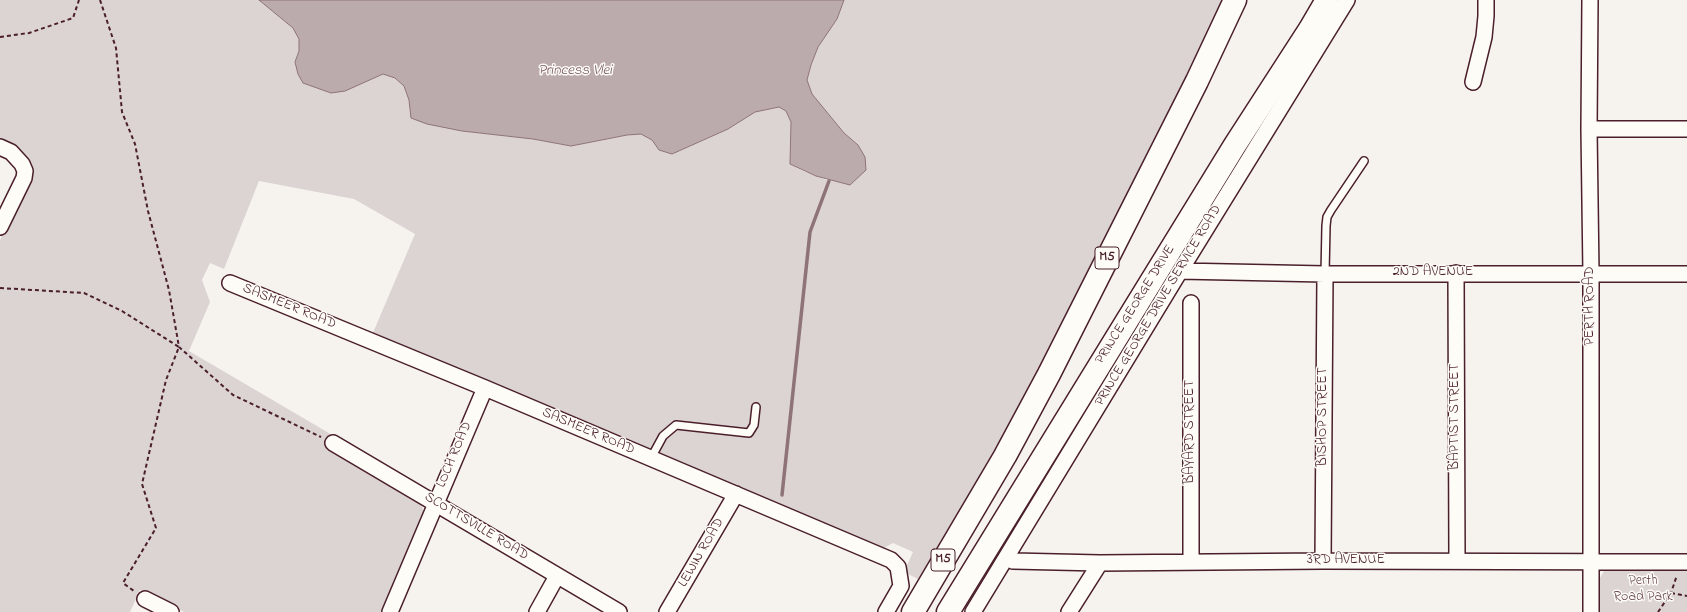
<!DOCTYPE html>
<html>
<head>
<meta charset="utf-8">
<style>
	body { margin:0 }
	canvas { display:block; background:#f6f3ef }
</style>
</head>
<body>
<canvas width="1687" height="612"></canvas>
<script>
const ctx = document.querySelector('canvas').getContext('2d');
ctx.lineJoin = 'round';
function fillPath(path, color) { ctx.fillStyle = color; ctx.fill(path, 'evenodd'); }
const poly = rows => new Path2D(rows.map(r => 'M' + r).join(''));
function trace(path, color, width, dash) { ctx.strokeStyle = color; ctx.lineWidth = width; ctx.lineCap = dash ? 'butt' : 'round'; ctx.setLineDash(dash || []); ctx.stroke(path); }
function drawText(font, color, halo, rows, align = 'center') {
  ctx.font = font + ' "Indie Flower",sans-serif'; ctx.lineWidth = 3; ctx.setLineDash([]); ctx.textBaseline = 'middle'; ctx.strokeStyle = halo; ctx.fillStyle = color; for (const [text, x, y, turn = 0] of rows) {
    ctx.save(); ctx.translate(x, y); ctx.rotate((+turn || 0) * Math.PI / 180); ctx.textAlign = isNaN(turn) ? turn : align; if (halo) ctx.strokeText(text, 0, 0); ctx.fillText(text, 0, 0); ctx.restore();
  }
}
const green = poly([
	[0,0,259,0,293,28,299,39,299,51,295,62,371,79,383,74,395,78,404,86,409,100,412,118,462,131,533,139,571,146,627,135,641,134,652,140,659,150,672,154,728,129,755,112,779,107,786,111,791,122,790,164,803,171,829,181,858,145,844,133,812,94,807,80,811,65,818,47,837,19,844,0,1224,0,1043,364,985,472,918,579,904,572,913,552,893,543,882,549,372,335,415,234,354,199,259,181,224,269,210,263,202,280,210,302,189,351,334,436,419,501,423,509,423,514,383,612,184,612,140,590,130,612,0,612,0,240,26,187,29,163,25,156,19,150,0,141],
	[1608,568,1687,568,1687,612,1600,612,1600,578,1604,571]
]);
const water = poly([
	[259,0,844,0,837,19,818,47,811,65,807,80,812,94,844,133,858,145,865,157,866,170,850,185,816,176,790,164,791,122,786,111,779,107,755,112,728,129,672,154,659,150,652,140,641,134,627,135,571,146,533,139,462,131,427,124,411,118,409,100,404,86,395,78,383,74,345,91,331,93,303,83,298,74,295,62,299,51,299,39,293,28,259,0]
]);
const stream = poly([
	[782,495,810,232,829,181]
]);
const path = poly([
	[100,0,116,48,122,112,135,144,148,211,169,290,179,347,233,395,321,437],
	[0,37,29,33,73,18,79,0],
	[0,288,84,293,122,311,179,347,166,380,142,484,156,528,123,583,134,591],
	[1671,593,1687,596],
	[1658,612,1671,593,1677,575]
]);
const service = poly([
	[1325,274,1326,226,1327,217,1331,210,1364,161],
	[651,458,663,436,676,425,749,433,754,425,756,407]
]);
const minor = poly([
	[1590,0,1589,129,1591,274,1591,612],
	[1473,82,1484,37,1486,16,1486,0],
	[1589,129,1687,129],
	[0,147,11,152,22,164,25,171,24,178,0,227],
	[1180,271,1325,274,1687,274],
	[1456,273,1457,561],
	[230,283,485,388,891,560,898,567,901,586,886,612],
	[1191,303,1191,562],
	[333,443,619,612],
	[1006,558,1013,561,1100,563,1323,561,1687,562],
	[1323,561,1325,274],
	[145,599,171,612],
	[390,612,485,388],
	[537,612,557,576],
	[667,612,736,494],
	[973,612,1180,271,1347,0],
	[1069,612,1100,563]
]);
const primary = poly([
	[913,612,1005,456,1049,374,1197,81,1235,0],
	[948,612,1235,145,1310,29,1327,0]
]);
const shields = [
	[1107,258,24],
	[943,560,24]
];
const shieldNames = [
	["M5",1107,258],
	["M5",943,560]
];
const streetNames = [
	["2ND AVENUE",1433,273],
	["PRINCE GEORGE DRIVE",1136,305,-58],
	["PRINCE GEORGE DRIVE SERVICE ROAD",1159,306,-59],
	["PERTH ROAD",1591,306,-90],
	["SASMEER ROAD",289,307,22],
	["BISHOP STREET",1324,417,-90],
	["BAPTIST STREET",1456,417,-90],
	["SASMEER ROAD",588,432,23],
	["BAYARD STREET",1191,432,-90],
	["LOCH ROAD",455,455,-67],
	["SCOTTSVILLE ROAD",476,527,31],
	["LEWIN ROAD",702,553,-60],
	["3RD AVENUE",1346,561]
];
const parkNames = [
	["Perth",1643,582],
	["Road Park",1643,598]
];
const waterNames = [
	["Princess Vlei",575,72]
];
fillPath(green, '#dcd4d2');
fillPath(water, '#bbabac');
trace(water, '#8e7378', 1);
trace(stream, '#8e7378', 3.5);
trace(service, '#4a1f2b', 10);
trace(minor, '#4a1f2b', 18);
trace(primary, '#4a1f2b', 25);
trace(path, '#4a1f2b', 2, [4, 3]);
trace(service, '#fdfcf7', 7);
trace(minor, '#fdfcf7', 15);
trace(primary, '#fdfcf7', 22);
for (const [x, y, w] of shields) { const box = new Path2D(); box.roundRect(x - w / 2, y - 11, w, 22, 3); ctx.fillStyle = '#fdfcf7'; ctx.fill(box); trace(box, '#4a1f2b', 1); }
drawText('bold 13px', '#4a1f2b', null, shieldNames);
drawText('14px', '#4a1f2b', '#fdfcf7', streetNames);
drawText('14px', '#6e4c55', '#fdfcf7', parkNames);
drawText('italic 15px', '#725058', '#fdfcf7', waterNames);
</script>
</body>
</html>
